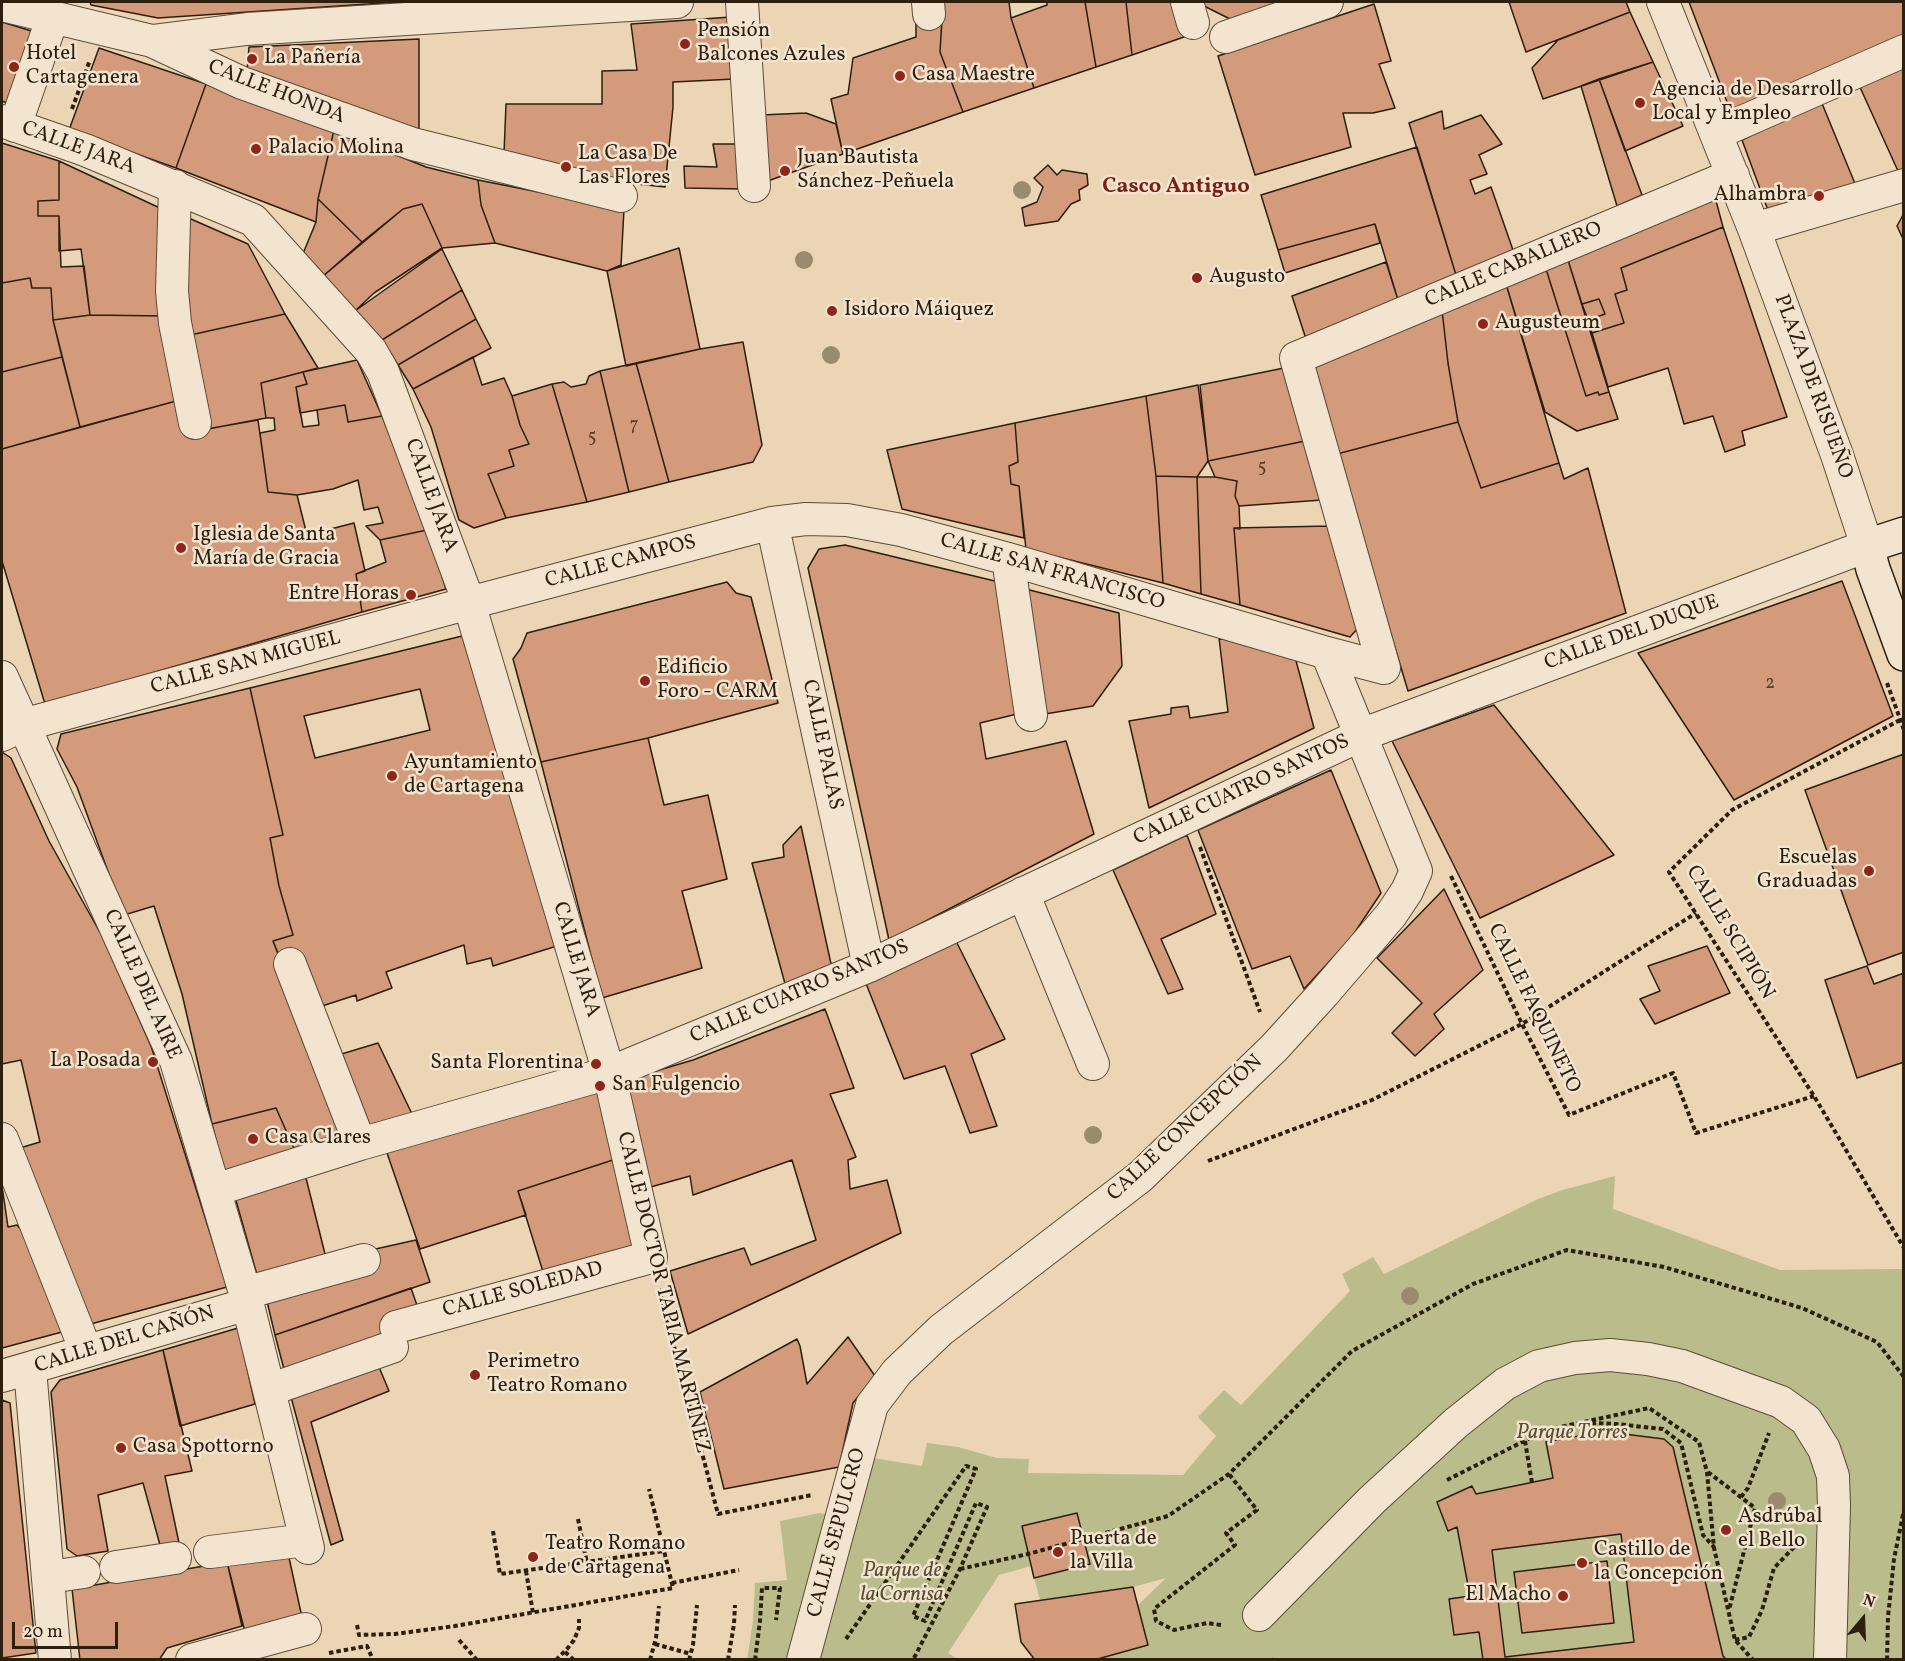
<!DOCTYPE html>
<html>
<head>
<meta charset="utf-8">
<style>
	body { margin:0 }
	#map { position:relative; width:1905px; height:1661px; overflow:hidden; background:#ebd5b5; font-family:Vollkorn,serif }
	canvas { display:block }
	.frame { position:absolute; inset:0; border:3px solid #2c1f0e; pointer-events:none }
	.north { position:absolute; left:1833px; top:1589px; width:60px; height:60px; -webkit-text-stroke:4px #f2e4cf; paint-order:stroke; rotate:19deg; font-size:16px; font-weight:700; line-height:24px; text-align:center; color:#2c1f0e }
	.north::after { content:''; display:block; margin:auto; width:21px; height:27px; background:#2c1f0e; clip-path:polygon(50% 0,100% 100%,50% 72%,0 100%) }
	.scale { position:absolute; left:12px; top:1622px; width:106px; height:27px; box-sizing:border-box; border:3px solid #2c1f0e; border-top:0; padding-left:8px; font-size:18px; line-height:21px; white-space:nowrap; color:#2c1f0e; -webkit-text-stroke:4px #f2e4cf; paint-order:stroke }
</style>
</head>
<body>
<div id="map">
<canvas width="1905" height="1661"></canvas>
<div class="frame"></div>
<div class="north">N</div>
<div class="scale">20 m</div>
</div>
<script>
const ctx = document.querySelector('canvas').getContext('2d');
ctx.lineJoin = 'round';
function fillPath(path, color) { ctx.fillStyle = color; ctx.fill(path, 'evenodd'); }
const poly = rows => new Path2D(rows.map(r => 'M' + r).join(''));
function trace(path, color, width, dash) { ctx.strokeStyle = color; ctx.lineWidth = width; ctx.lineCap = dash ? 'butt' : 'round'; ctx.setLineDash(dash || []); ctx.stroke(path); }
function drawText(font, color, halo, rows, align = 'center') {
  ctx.font = font + ' Vollkorn,serif'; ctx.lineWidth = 5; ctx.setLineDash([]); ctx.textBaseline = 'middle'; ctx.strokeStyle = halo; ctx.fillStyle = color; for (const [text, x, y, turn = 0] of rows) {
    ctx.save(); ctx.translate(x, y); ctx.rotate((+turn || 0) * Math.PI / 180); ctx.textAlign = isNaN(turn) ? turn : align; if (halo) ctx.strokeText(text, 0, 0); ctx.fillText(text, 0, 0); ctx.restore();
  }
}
const green = poly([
	[1615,1176,1613,1209,1780,1270,1903,1269,1903,1659,1094,1659,1138,1605,1166,1578,1133,1587,1040,1600,1031,1566,999,1575,948,1653,957,1659,747,1660,753,1621,755,1583,787,1580,780,1521,820,1513,858,1522,873,1458,922,1466,927,1443,958,1447,997,1458,1029,1459,1028,1473,1183,1475,1216,1436,1198,1417,1224,1390,1241,1405,1350,1291,1342,1274,1373,1257,1384,1274,1538,1199,1563,1190]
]);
const building = poly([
	[90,2,398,2,158,18,91,5,90,2],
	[941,2,1009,2,1011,18,1034,88,963,112,940,52,942,19,941,2],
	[1047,2,1085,2,1096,67,1034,88,1011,18,1047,5,1047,2],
	[1085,2,1126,2,1132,55,1096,67,1085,2],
	[1126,2,1173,2,1184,37,1132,55,1126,2],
	[1203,2,1284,2,1232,20,1204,6,1203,2],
	[1509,2,1626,2,1630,12,1526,52,1509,2],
	[1689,2,1904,2,1904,36,1732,115,1689,2],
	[1374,4,1391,61,1379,64,1395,108,1373,113,1343,113,1351,147,1255,175,1218,56,1374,4],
	[1630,12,1653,62,1543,99,1532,68,1558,40,1630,12],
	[731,17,735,79,673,82,673,107,665,187,618,182,504,153,506,104,602,104,602,71,637,70,631,24,731,17],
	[942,19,940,52,963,112,843,154,831,99,848,94,853,58,916,37,916,22,942,19],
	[2,22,38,33,12,105,2,101,2,22],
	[419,39,419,133,247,71,249,47,419,39],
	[99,48,206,84,176,168,69,130,99,48],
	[1653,62,1683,126,1625,151,1599,79,1653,62],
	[1904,68,1904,170,1898,171,1859,85,1904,68],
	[1599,79,1642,195,1617,206,1581,86,1599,79],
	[206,84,334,130,318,199,316,222,176,168,206,84],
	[1821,101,1856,186,1769,213,1742,140,1821,101],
	[1442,111,1444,129,1481,115,1502,144,1479,155,1487,174,1470,180,1475,194,1491,187,1513,250,1456,275,1409,123,1442,111],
	[806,113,836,124,843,154,765,182,761,115,806,113],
	[334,130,426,167,478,180,481,205,495,243,442,248,422,204,403,209,362,242,318,199,334,130],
	[2,143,59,161,59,200,38,201,38,216,59,216,61,267,84,266,90,315,53,320,51,288,32,288,30,278,2,283,2,143],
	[713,144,740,144,744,189,685,188,684,166,717,167,713,144],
	[1417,147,1456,275,1398,300,1375,224,1278,250,1261,195,1417,147],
	[59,161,162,209,165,316,90,315,81,249,59,251,59,216,38,216,38,201,59,200,59,161],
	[1048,165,1057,175,1062,170,1087,174,1088,185,1079,190,1080,200,1071,204,1058,221,1025,226,1022,208,1037,202,1043,187,1034,178,1048,165],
	[478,180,624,209,621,265,607,271,495,243,481,205,478,180],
	[1715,197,1723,227,1621,268,1627,290,1615,294,1624,323,1592,333,1588,320,1605,314,1599,299,1582,304,1567,257,1715,197],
	[318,199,362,242,322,277,302,256,316,222,318,199],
	[422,204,442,248,374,293,355,311,322,277,403,209,422,204],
	[1904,213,1904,241,1897,226,1904,213],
	[184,216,248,244,285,314,186,336,184,216],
	[1375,224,1380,243,1285,273,1278,250,1375,224],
	[1723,227,1787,417,1742,431,1745,445,1725,452,1713,416,1684,424,1668,368,1608,387,1592,333,1624,323,1615,294,1627,290,1621,268,1723,227],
	[679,248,700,349,626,366,607,271,679,248],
	[442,249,462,290,382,340,355,311,442,249],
	[1567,257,1609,392,1599,395,1598,392,1586,396,1546,269,1567,257],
	[1386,262,1398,300,1306,339,1292,296,1386,262],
	[1546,269,1586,396,1598,392,1599,395,1609,392,1618,419,1577,431,1545,412,1506,284,1546,269],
	[30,278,32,288,51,288,53,320,62,357,2,372,2,283,30,278],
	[1506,284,1559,463,1481,488,1458,422,1448,363,1442,310,1506,284],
	[462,290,476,319,398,365,382,340,462,290],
	[1599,299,1605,314,1588,320,1582,304,1599,299],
	[1442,310,1448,363,1458,422,1337,454,1311,364,1442,310],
	[285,314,318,368,261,383,266,418,208,429,186,336,285,314],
	[90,315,165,316,176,401,80,427,53,320,90,315],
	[476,319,491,348,413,389,398,365,476,319],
	[743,342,762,445,753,462,669,482,636,363,700,349,743,342],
	[62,357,80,427,2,449,2,372,62,357],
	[473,357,482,385,504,378,512,396,520,425,529,444,509,450,514,466,488,474,506,518,474,528,459,520,431,427,413,389,473,357],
	[357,360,382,416,348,422,345,405,300,413,296,387,307,384,303,372,357,360],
	[636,363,669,482,629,492,600,371,636,363],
	[1284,368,1305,441,1208,461,1200,385,1284,368],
	[600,371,629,492,587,502,552,384,564,382,571,387,586,384,589,376,600,371],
	[303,372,307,384,296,387,303,427,319,425,317,410,345,405,348,422,382,416,427,530,380,540,366,526,383,523,378,507,364,510,358,480,333,489,297,495,268,492,260,433,275,430,274,418,266,418,261,383,303,372],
	[552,384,587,502,506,518,488,474,514,466,509,450,529,444,520,425,512,396,552,384],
	[1198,385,1208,461,1197,477,1156,476,1146,396,1198,385],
	[1146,396,1156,476,1163,583,1026,549,1019,486,1011,484,1009,466,1018,462,1015,423,1146,396],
	[176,401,184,433,258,420,268,492,297,495,307,535,354,523,365,571,356,574,362,612,45,704,2,561,2,449,176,401],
	[1458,422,1481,488,1559,463,1564,479,1588,468,1626,613,1408,691,1337,454,1458,422],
	[1015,423,1018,462,1009,466,1011,484,1019,486,1024,538,902,509,887,450,1015,423],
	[1305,441,1322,500,1239,506,1235,496,1237,481,1215,477,1208,461,1305,441],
	[1156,476,1197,477,1201,594,1163,583,1156,476],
	[1197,477,1215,477,1237,481,1235,496,1239,506,1240,529,1234,528,1240,605,1201,594,1197,477],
	[1329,526,1358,628,1350,637,1240,605,1234,528,1329,526],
	[427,530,446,589,362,612,356,574,386,562,380,540,427,530],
	[845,545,999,582,1021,713,980,723,986,759,1066,741,1094,834,889,940,808,568,819,549,845,545],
	[1842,581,1893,716,1734,800,1638,653,1842,581],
	[727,582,736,593,751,597,778,703,648,738,541,762,513,659,521,648,527,633,727,582],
	[1018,587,1119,613,1122,666,1093,706,1039,715,1018,587],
	[462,636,560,945,493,966,491,958,467,964,464,945,386,972,392,988,357,1001,356,995,316,1008,283,965,273,941,293,935,279,886,270,838,283,835,250,688,462,636],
	[420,689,430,730,315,758,304,716,420,689],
	[1219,638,1295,657,1314,728,1149,808,1129,721,1171,714,1171,708,1188,706,1190,718,1228,712,1219,638],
	[250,688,283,835,270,838,279,886,293,935,273,941,349,1136,296,1153,276,1108,212,1124,182,994,154,906,124,915,77,787,57,749,61,734,250,688],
	[1494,705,1614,855,1480,918,1392,741,1494,705],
	[648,738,664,805,708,795,727,879,682,891,702,968,602,998,541,762,648,738],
	[2,752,11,758,49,841,102,936,151,1046,227,1287,87,1325,13,1150,40,1142,21,1060,2,1064,2,752],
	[1904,754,1904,952,1868,965,1805,790,1904,754],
	[1331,770,1381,893,1351,938,1304,989,1290,956,1252,969,1198,830,1331,770],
	[801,826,833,973,787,991,752,863,784,857,783,845,801,826],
	[1187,835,1216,914,1161,939,1183,989,1168,994,1113,870,1187,835],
	[1444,889,1483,970,1434,1014,1444,1029,1415,1056,1392,1033,1422,1003,1377,958,1444,889],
	[956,941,1005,1039,971,1054,997,1126,970,1133,945,1066,904,1079,865,981,956,941],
	[1707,946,1730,993,1655,1024,1640,999,1660,991,1648,966,1707,946],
	[1867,966,1874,984,1904,973,1904,1062,1857,1078,1825,980,1867,966],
	[825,1009,854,1088,830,1094,856,1157,848,1160,850,1189,887,1180,901,1233,688,1334,670,1271,744,1248,751,1265,816,1240,792,1160,693,1195,690,1176,647,1188,622,1081,693,1060,825,1009],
	[378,1043,413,1116,364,1131,335,1056,378,1043],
	[600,1086,616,1159,518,1191,526,1215,420,1249,386,1150,600,1086],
	[276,1108,296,1153,225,1176,212,1124,276,1108],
	[616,1159,635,1249,544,1275,518,1191,616,1159],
	[305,1174,327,1262,259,1282,235,1197,305,1174],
	[2,1186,8,1227,17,1225,32,1243,62,1332,2,1348,2,1186],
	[416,1240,430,1282,275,1335,266,1297,362,1252,416,1240],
	[411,1288,420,1314,398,1332,285,1373,275,1335,411,1288],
	[238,1328,255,1404,180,1426,163,1350,238,1328],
	[848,1337,875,1376,853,1403,839,1467,724,1489,700,1392,797,1339,800,1346,807,1384,848,1337],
	[163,1350,192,1471,165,1476,179,1543,160,1545,143,1483,98,1495,108,1551,77,1556,67,1549,51,1392,60,1380,163,1350],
	[379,1367,389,1391,311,1422,343,1540,331,1545,291,1397,379,1367],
	[2,1400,10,1403,36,1653,2,1658,2,1400],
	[1595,1433,1616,1433,1664,1439,1673,1447,1723,1656,1727,1660,1483,1660,1479,1632,1454,1635,1449,1599,1470,1596,1457,1527,1448,1531,1437,1502,1472,1486,1476,1494,1553,1478,1546,1442,1595,1433],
	[1077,1513,1090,1564,1034,1578,1022,1526,1077,1513],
	[1621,1534,1634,1642,1505,1657,1492,1550,1621,1534],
	[288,1553,303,1622,245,1632,227,1562,288,1553],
	[1607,1561,1614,1623,1522,1633,1514,1572,1607,1561],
	[227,1562,242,1626,167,1648,159,1660,80,1660,72,1589,227,1562],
	[1133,1587,1148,1645,1094,1660,1035,1660,1021,1642,1015,1604,1133,1587]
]);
const path = poly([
	[72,109,90,60],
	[1887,683,1904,730],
	[1900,720,1732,810,1669,872,1814,1096,1904,1248],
	[1200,847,1260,1012],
	[1451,876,1522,1024,1569,1115,1673,1073,1696,1133,1814,1096],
	[1208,1161,1372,1100,1522,1024,1696,913],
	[659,1289,718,1514,812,1495],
	[1595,1433,1594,1423,1616,1424,1663,1429,1681,1443,1703,1535,1714,1547],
	[1525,1441,1532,1483],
	[1708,1472,1755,1508,1729,1610],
	[1447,1480,1546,1430,1649,1408,1699,1442,1707,1472,1714,1548,1735,1640,1753,1660],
	[1741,1497,1748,1488,1769,1433],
	[578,1519,587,1563],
	[493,1531,500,1574,664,1551],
	[960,1569,1028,1554,1168,1516,1229,1474,1352,1351,1473,1284,1567,1250,1664,1267,1802,1308,1877,1342,1904,1377],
	[526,1571,533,1613],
	[672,1583,739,1570],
	[357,1625,359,1635,395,1634,455,1626,673,1588,649,1489],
	[1221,1625,1207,1623,1174,1630,1156,1621,1154,1609,1235,1545,1226,1533,1257,1510,1229,1474],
	[846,1639,966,1466,976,1469,913,1616,925,1621,976,1503,987,1507,960,1569,913,1660],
	[459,1640,477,1660],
	[1735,1640,1749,1637,1762,1610,1774,1568,1798,1543],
	[655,1644,691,1654],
	[565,1652,574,1660],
	[329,1653,367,1646,373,1660],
	[1271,1659,1272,1660],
	[556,1660,567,1649,574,1640,579,1628,579,1619],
	[650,1660,656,1638,659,1606],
	[689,1660,693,1645,697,1605],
	[728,1660,734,1624,735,1605],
	[755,1660,760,1621,762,1588,780,1588,776,1620],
	[1887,1660,1888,1617,1894,1559,1904,1510]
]);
const street = poly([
	[742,2,754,186],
	[928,2,929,14],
	[1187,2,1193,23],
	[2,5,152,41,242,83,413,144,621,196],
	[1226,37,1327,2],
	[152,41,247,29,677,2],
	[2,121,85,150,253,220,371,351,383,372,469,603,609,1073,651,1257,396,1327],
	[15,126,48,31,51,17],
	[1717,133,1904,51],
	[175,186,172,291,175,323,195,423],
	[1754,229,1904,185],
	[772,523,869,966],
	[1008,559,1031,715],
	[2,677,176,1061,245,1293,308,1548],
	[2,735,23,725,469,603,772,523,806,519,847,520,901,530,1008,559,1327,653,1384,668,1296,358,1733,175],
	[1023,893,1093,1064],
	[290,964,360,1144],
	[2,1139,86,1351],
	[215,1190,360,1144,609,1073,869,966,1361,735,1867,546,1837,455,1754,229,1663,2],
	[245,1293,364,1260],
	[30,1369,55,1660],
	[2,1376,248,1304],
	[269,1390,392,1347],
	[210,1552,306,1540],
	[116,1567,175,1558],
	[49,1577,84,1572],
	[1259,1615,1372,1500,1456,1423,1505,1384,1539,1366,1575,1358,1610,1355,1648,1359,1682,1366,1781,1402,1806,1420,1824,1449,1833,1476,1834,1506,1830,1660],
	[192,1660,305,1629],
	[803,1660,872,1405,897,1372,941,1330,1140,1177,1274,1048,1324,993,1391,915,1407,891,1416,871,1327,653]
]);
const secondary = poly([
	[1904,534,1867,546,1873,569,1904,654]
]);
const trees = [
	[1022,190],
	[804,260],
	[831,355],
	[1093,1135],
	[1410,1296],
	[1777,1501]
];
const markers = [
	[685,44,6,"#8f2418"],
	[252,59,6,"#8f2418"],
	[14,67,6,"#8f2418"],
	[900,76,6,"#8f2418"],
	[1640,103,6,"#8f2418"],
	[256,149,6,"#8f2418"],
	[566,167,6,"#8f2418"],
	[785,171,6,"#8f2418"],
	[1819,196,6,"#8f2418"],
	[1197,278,6,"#8f2418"],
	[832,311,6,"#8f2418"],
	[1483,324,6,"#8f2418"],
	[181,548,6,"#8f2418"],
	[411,595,6,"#8f2418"],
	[645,681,6,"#8f2418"],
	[392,776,6,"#8f2418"],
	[1869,871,6,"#8f2418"],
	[153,1062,6,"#8f2418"],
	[596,1064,6,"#8f2418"],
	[600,1086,6,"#8f2418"],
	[253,1139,6,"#8f2418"],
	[475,1375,6,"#8f2418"],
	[121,1448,6,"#8f2418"],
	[1726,1530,6,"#8f2418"],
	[1058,1552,6,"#8f2418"],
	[533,1557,6,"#8f2418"],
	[1582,1563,6,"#8f2418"],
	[1563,1596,6,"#8f2418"]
];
const numberNames = [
	["7",634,427],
	["5",592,439],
	["5",1262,469],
	["2",1770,685]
];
const poiNames = [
	["Pensión",697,32],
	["Balcones Azules",697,56],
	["Hotel",26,55],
	["Cartagenera",26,79],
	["La Pañería",264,59],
	["Casa Maestre",912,76],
	["Agencia de Desarrollo",1652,91],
	["Local y Empleo",1652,115],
	["Palacio Molina",268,149],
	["La Casa De",578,155],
	["Las Flores",578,179],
	["Juan Bautista",797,159],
	["Sánchez-Peñuela",797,183],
	["Alhambra",1807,196,"right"],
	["Augusto",1209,278],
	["Isidoro Máiquez",844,311],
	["Augusteum",1495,324],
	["Iglesia de Santa",193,536],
	["María de Gracia",193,560],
	["Entre Horas",399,595,"right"],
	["Edificio",657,669],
	["Foro - CARM",657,693],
	["Ayuntamiento",404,764],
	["de Cartagena",404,788],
	["Escuelas",1857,859,"right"],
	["Graduadas",1857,883,"right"],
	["La Posada",141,1062,"right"],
	["Santa Florentina",584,1064,"right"],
	["San Fulgencio",612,1086],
	["Casa Clares",265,1139],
	["Perimetro",487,1363],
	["Teatro Romano",487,1387],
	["Casa Spottorno",133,1448],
	["Asdrúbal",1738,1518],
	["el Bello",1738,1542],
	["Puerta de",1070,1540],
	["la Villa",1070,1564],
	["Teatro Romano",545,1545],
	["de Cartagena",545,1569],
	["Castillo de",1594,1551],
	["la Concepción",1594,1575],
	["El Macho",1551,1596,"right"]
];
const streetNames = [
	["CALLE HONDA",276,93,21],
	["CALLE JARA",78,149,20],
	["CALLE CABALLERO",1514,266,-23],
	["PLAZA DE RISUEÑO",1812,387,70],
	["CALLE JARA",430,496,70],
	["CALLE CAMPOS",621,563,-15],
	["CALLE SAN FRANCISCO",1052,573,16],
	["CALLE DEL DUQUE",1632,634,-20],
	["CALLE SAN MIGUEL",246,664,-15],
	["CALLE PALAS",821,745,78],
	["CALLE CUATRO SANTOS",1242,791,-25],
	["CALLE SCIPIÓN",1729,933,59],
	["CALLE JARA",575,960,73],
	["CALLE DEL AIRE",141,985,66],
	["CALLE CUATRO SANTOS",800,993,-23],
	["CALLE FAQUINETO",1533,1009,64],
	["CALLE CONCEPCIÓN",1186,1129,-43],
	["CALLE SOLEDAD",523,1291,-15],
	["CALLE DOCTOR TAPIA MARTÍNEZ",662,1293,76],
	["CALLE DEL CAÑÓN",125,1341,-17],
	["CALLE SEPULCRO",838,1533,-75]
];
const parkNames = [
	["Parque Torres",1572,1434],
	["Parque de",902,1572],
	["la Cornisa",902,1596]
];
const neighbourhoodNames = [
	["Casco Antiguo",1176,188]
];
fillPath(green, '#babc8b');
fillPath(building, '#d39b7b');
trace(building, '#2c1f0e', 1.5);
trace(street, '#5c4c38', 34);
trace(secondary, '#2c1f0e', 36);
trace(path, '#2c1f0e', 4, [4.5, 3]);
trace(street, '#f2e4cf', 32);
trace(secondary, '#f2e4cf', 33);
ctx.fillStyle = '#9a8b6e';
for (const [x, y] of trees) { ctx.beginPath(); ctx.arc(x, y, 9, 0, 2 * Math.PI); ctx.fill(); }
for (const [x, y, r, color] of markers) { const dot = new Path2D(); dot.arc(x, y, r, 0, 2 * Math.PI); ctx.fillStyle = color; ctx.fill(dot); trace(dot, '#f2e4cf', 2); }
drawText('18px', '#563e29', null, numberNames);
drawText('21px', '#2c1f0e', '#f2e4cf', poiNames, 'left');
drawText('21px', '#2c1f0e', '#f2e4cf', streetNames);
drawText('italic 21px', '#574e34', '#f2e4cf', parkNames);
drawText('bold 22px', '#7a1f14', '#f2e4cf', neighbourhoodNames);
</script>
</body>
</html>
